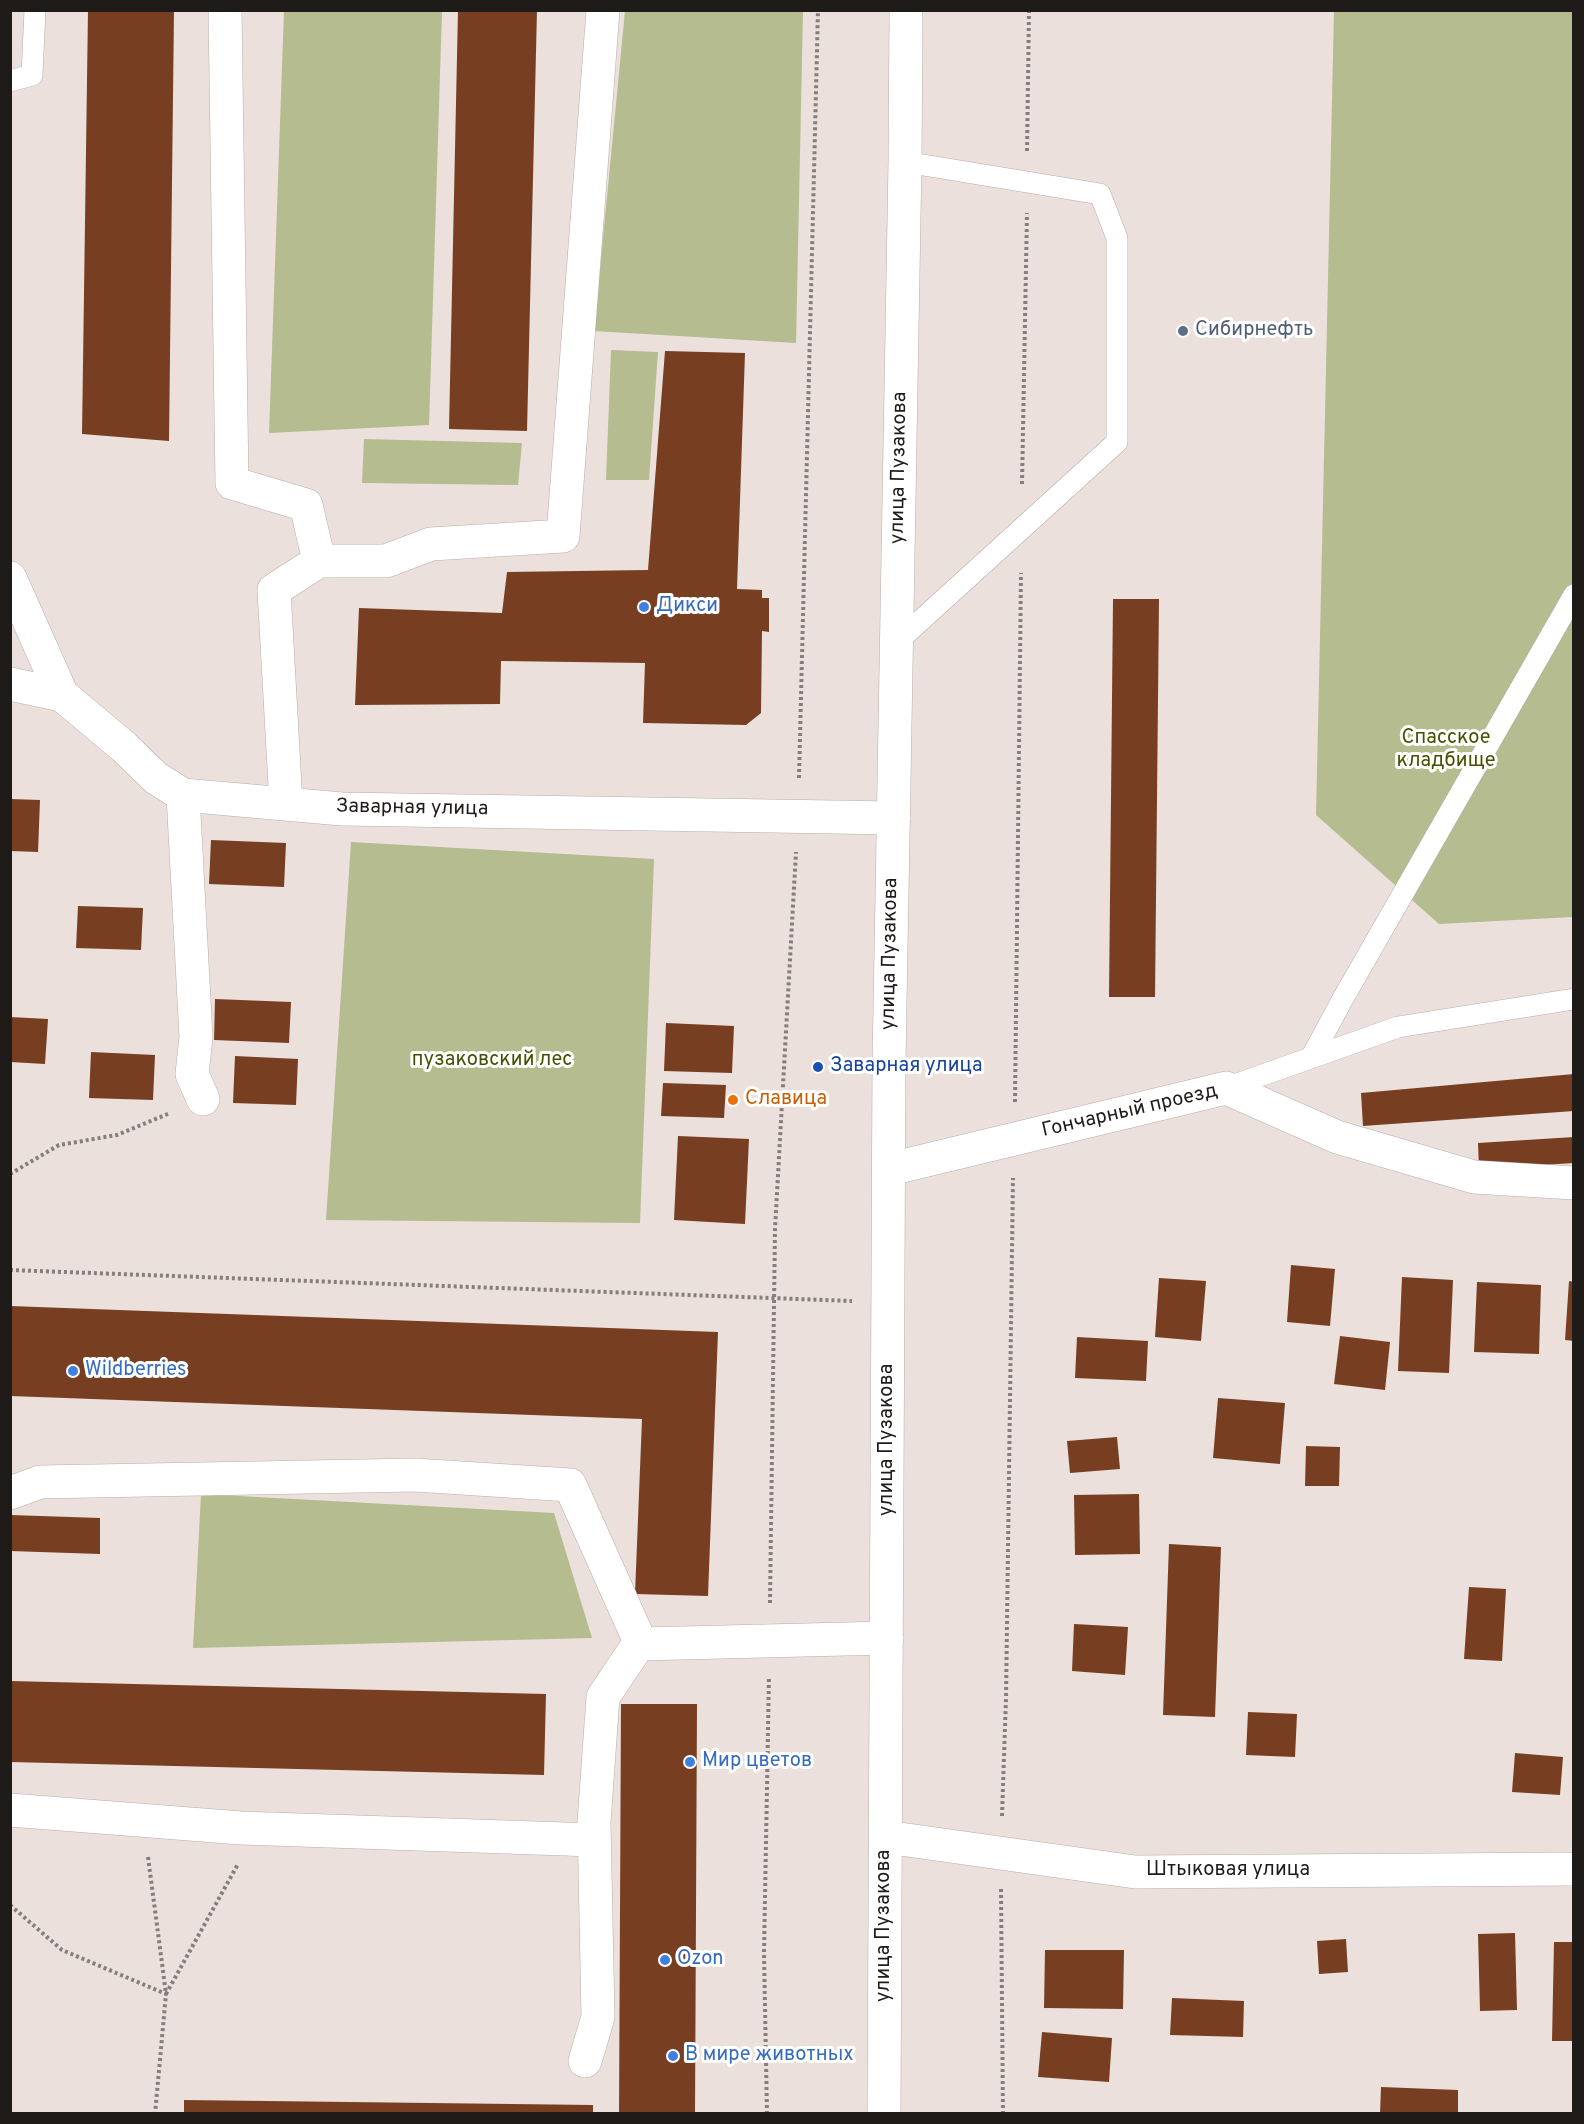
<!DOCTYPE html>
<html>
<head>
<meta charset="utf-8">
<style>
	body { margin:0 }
	#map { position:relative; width:1584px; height:2124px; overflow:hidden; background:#ebe0db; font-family:Overpass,sans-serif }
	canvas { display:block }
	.frame { position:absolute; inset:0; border:12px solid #1f1b19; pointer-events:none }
</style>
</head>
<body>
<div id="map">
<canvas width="1584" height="2124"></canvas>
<div class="frame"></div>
</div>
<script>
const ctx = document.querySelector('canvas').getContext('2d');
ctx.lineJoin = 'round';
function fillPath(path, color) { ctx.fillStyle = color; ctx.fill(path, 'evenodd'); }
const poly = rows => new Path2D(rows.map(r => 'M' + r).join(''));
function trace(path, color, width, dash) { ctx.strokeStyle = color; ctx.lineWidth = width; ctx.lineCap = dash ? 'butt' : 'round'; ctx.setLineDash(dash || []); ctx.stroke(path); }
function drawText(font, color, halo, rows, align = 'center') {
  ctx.font = font + ' Overpass,sans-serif'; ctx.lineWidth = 6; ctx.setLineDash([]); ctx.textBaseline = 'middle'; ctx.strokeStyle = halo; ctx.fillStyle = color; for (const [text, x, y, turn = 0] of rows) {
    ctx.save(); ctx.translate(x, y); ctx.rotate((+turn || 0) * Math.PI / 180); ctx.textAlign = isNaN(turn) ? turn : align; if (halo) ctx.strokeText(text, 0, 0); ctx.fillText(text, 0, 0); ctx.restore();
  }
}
const green = poly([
	[284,11,442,11,429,425,269,433],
	[625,11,803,11,796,343,594,331],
	[1334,11,1573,11,1573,917,1439,924,1316,815],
	[611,350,658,352,649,480,606,480],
	[364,439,522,443,518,485,362,483],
	[351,842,654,859,640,1223,326,1220],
	[201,1494,554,1513,592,1638,193,1648]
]);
const building = poly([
	[88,10,174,10,169,441,82,434],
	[458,10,537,10,527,431,449,429],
	[665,351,745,353,737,589,762,590,762,598,769,598,769,632,762,631,761,713,746,725,643,723,645,663,501,661,500,704,355,705,359,608,502,613,507,572,648,570],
	[1113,599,1159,599,1155,997,1109,997],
	[10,799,40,800,38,852,10,851],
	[211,840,286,843,284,887,209,884],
	[78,906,143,908,141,950,76,948],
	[215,999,291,1002,289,1043,214,1040],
	[10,1017,48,1019,45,1064,10,1062],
	[666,1023,734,1026,732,1073,664,1071],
	[91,1052,155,1055,153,1100,89,1098],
	[235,1056,298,1059,296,1105,233,1103],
	[1574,1074,1574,1111,1363,1126,1361,1093],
	[663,1083,726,1085,724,1118,661,1116],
	[678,1136,749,1139,745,1224,674,1220],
	[1574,1137,1574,1163,1479,1169,1478,1143],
	[1291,1265,1335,1269,1330,1326,1287,1322],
	[1402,1277,1453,1280,1449,1373,1398,1371],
	[1159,1278,1206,1281,1201,1341,1155,1337],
	[1569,1281,1574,1282,1574,1341,1565,1340],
	[1477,1282,1541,1285,1539,1354,1474,1352],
	[10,1306,718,1332,708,1596,635,1594,642,1419,10,1396],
	[1340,1336,1390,1342,1385,1390,1334,1384],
	[1077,1337,1148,1341,1146,1381,1075,1378],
	[1218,1398,1285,1403,1280,1464,1213,1458],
	[1117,1437,1120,1469,1070,1473,1067,1441],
	[1306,1446,1340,1447,1339,1486,1305,1486],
	[1139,1494,1140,1554,1075,1555,1074,1495],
	[10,1515,100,1518,100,1554,10,1551],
	[1169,1544,1221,1547,1215,1717,1163,1715],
	[1469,1587,1506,1589,1502,1661,1464,1659],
	[1074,1624,1128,1627,1125,1675,1072,1671],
	[10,1681,546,1694,544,1775,10,1762],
	[621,1704,697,1704,695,2114,619,2114],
	[1248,1712,1297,1714,1295,1757,1246,1755],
	[1515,1753,1563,1757,1560,1795,1512,1792],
	[1515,1933,1517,2010,1480,2011,1478,1934],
	[1346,1939,1348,1972,1319,1974,1317,1941],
	[1554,1942,1574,1942,1574,2041,1552,2041],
	[1045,1950,1124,1950,1123,2009,1044,2008],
	[1172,1998,1244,2001,1243,2037,1170,2035],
	[1042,2032,1112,2038,1109,2082,1038,2077],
	[1381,2087,1458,2090,1458,2114,1380,2114],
	[184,2100,593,2105,593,2114,184,2114]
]);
const path = poly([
	[1027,151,1029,10],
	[1022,484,1027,213],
	[799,778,818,10],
	[1015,1102,1021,573],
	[10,1174,59,1145,117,1135,170,1113],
	[10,1270,852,1301],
	[770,1603,775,1229,796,852],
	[1002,1816,1006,1698,1013,1178],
	[148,1857,166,1994,238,1864],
	[1001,1889,1003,2114],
	[10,1905,62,1950,166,1994,155,2114],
	[767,2114,764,1953,769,1676]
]);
const lane = poly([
	[10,81,32,75,35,10],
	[897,642,1117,442,1117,238,1100,194,905,162],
	[1311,1058,1341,1002,1574,595],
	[1226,1088,1398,1027,1574,999]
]);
const street = poly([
	[225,10,232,483,306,505,319,561],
	[10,578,62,695],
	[10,684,62,695,124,747,156,778,183,795,342,809,894,818],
	[183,795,196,1037,192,1074,203,1099],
	[286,804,274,590,319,561,386,561,431,544,563,536,603,10],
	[890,1169,1226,1088,1337,1137,1474,1177,1574,1183],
	[10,1493,40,1482,415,1475,570,1485,641,1644,887,1638],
	[10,1810,241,1828,594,1840],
	[886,1837,1135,1872,1574,1869],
	[585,2061,598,2017,594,1822,603,1697,640,1642]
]);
const secondary = poly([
	[884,2114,889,1062,905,162,906,10]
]);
const markers = [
	[1183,331,6,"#5c6f8a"],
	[644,607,6,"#3f7fe0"],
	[818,1067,6,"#1a4fb4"],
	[733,1100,6,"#e8710a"],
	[73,1371,6,"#3f7fe0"],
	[690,1762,6,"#3f7fe0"],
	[665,1960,6,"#3f7fe0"],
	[673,2056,6,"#3f7fe0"]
];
const serviceNames = [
	["Сибирнефть",1195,331]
];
const streetNames = [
	["улица Пузакова",900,468,-89],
	["Заварная улица",412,809,1],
	["улица Пузакова",891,954,-89],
	["Гончарный проезд",1130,1112,-13],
	["улица Пузакова",888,1440,-90],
	["Штыковая улица",1228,1871],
	["улица Пузакова",885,1926,-90]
];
const shopNames = [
	["Дикси",656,607],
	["Wildberries",85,1371],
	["Мир цветов",702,1762],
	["Ozon",677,1960],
	["В мире животных",685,2056]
];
const parkNames = [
	["Спасское",1446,739],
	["кладбище",1446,762],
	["пузаковский лес",492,1061]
];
const transitNames = [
	["Заварная улица",830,1067]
];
const foodNames = [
	["Славица",745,1100]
];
fillPath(green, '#b4bc90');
fillPath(building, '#773e22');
trace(lane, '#b7ada9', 22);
trace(street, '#b7ada9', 34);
trace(secondary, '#b7ada9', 34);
trace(path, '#857e7a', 4, [3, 3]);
trace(lane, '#fff', 21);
trace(street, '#fff', 33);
trace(secondary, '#fff', 33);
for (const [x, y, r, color] of markers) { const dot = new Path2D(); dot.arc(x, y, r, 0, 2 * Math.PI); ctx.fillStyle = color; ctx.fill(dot); trace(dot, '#fff', 2); }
drawText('20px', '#4e5e75', '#fff', serviceNames, 'left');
drawText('20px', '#1f1b19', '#fff', streetNames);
drawText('20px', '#366cbe', '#fff', shopNames, 'left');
drawText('20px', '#475000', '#fff', parkNames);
drawText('20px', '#164399', '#fff', transitNames, 'left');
drawText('20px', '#c56008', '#fff', foodNames, 'left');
</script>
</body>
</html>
